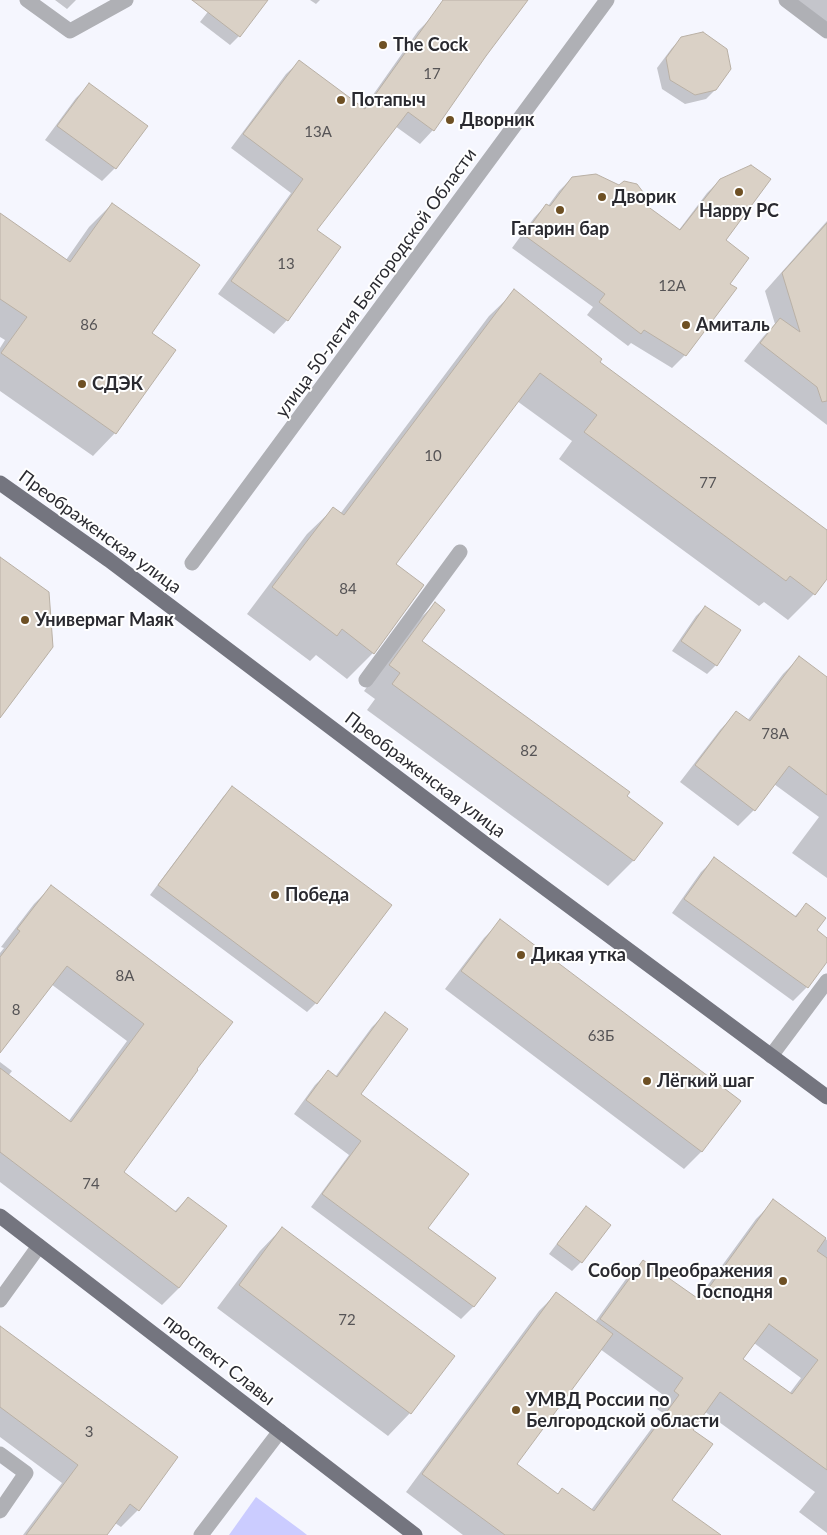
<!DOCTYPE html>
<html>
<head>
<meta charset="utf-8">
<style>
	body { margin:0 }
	canvas { display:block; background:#f5f6fe }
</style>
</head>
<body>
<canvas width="827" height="1535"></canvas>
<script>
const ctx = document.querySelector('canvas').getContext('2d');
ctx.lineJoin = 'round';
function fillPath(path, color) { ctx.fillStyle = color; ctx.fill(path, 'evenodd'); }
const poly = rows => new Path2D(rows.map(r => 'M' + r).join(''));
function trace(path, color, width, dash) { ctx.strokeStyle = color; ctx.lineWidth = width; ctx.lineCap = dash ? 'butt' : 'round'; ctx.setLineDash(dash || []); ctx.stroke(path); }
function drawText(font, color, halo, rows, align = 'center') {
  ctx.font = font + ' Lato,sans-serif'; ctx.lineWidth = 4; ctx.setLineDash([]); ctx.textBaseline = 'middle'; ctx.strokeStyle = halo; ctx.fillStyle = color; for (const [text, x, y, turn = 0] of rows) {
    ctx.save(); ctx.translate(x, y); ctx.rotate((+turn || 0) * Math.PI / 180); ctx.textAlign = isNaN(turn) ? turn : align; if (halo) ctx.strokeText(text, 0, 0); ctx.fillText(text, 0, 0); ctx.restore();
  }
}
const green = poly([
	[256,1497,302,1531,307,1535,229,1535]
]);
const shadow = poly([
	[55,0,76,0,67,9],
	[217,0,267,0,239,36,230,45,200,22],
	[310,0,320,0,316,4],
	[466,0,527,0,485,56,433,130,420,144,395,126,315,230,287,320,274,334,218,294,291,193,231,148,286,74,300,61,363,109,418,31,431,18],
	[779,0,827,0,827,34],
	[682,38,715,90,706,99,685,104,662,89,657,68,672,48],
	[89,85,115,168,102,181,45,140,76,98],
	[572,178,642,204,679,230,707,193,720,180,728,284,685,355,672,368,631,343,628,346,587,315,593,307,512,248,534,218,546,205,548,206,559,191],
	[112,204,150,334,115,433,93,456,0,391,0,348,5,340,0,337,0,214,66,260,89,227],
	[827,221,827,425,744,361,763,337,775,324,765,291],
	[515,291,598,362,827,532,827,576,814,594,788,620,764,602,759,606,559,459,572,441,517,401,394,564,373,653,347,679,316,655,310,661,247,614,307,534,333,509,340,514,489,316],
	[435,604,421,641,625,797,634,860,608,886,367,710,375,699,364,691,409,629],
	[705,607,716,665,707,674,672,651,696,616],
	[799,658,827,679,827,878,792,853,819,817,774,784,754,810,738,826,680,782,720,730,736,713,747,721,783,674],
	[232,788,316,1003,307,1012,150,895,223,797],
	[714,859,794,917,806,905,815,931,827,939,827,960,807,987,793,1001,672,913,701,872],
	[51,887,195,1070,122,1173,174,1212,188,1198,179,1288,162,1305,0,1182,0,1062,12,1071,8,1076,68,1122,127,1041,51,984,0,1051,0,953,4,948,1,947,34,904],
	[501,921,739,1101,701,1152,684,1169,445,989,484,938],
	[385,1014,359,1095,427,1228,474,1306,461,1319,311,1207,349,1155,294,1114,315,1085,328,1072,335,1077,372,1027],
	[774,1201,827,1240,827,1533,799,1512,815,1492,704,1411,691,1430,671,1500,709,1535,463,1535,406,1492,539,1311,557,1293,595,1322,626,1279,643,1261,697,1300,756,1219],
	[754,1343,801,1378,789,1394,742,1360],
	[600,1349,666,1397,657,1409,663,1413,591,1510,562,1489,557,1495,515,1464],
	[586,1208,581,1262,572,1271,549,1254,577,1217],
	[282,1228,410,1413,388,1436,217,1308,260,1251],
	[0,1342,176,1457,138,1510,121,1527,115,1523,106,1535,23,1535,62,1483,0,1437]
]);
const building = poly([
	[192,0,268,0,240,37,192,0],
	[443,0,528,0,486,56,434,131,408,112,317,230,341,247,288,321,231,281,303,179,243,134,299,60,365,109,443,0],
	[703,32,727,49,731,69,716,90,695,95,670,80,666,58,681,37,703,32],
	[89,83,148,126,116,169,57,126,89,83],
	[751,165,771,179,726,240,749,258,730,284,737,288,686,356,644,330,641,334,599,302,605,294,524,235,546,204,550,206,572,177,596,174,619,185,624,181,637,184,643,192,643,203,680,230,720,179,751,165],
	[112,203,200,265,152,333,176,350,116,434,1,353,27,317,0,299,0,213,70,262,112,203],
	[827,223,827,401,822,402,817,387,760,343,780,318,800,332,782,273,827,223],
	[514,289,602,359,600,362,827,530,827,579,815,595,790,576,786,581,584,432,597,415,540,373,396,564,424,585,374,654,342,629,337,636,272,587,333,507,344,515,514,289],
	[0,557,49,592,53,647,0,718,0,557],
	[435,602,445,610,422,641,630,792,627,796,663,823,634,861,392,684,400,673,389,665,435,602],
	[705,606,741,630,717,666,681,641,705,606],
	[799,656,827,677,827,795,789,766,755,811,695,765,736,711,750,721,799,656],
	[232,786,392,905,317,1004,158,885,232,786],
	[714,857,796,917,806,903,826,918,817,930,827,938,827,962,808,988,684,899,714,857],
	[51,885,233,1022,197,1069,198,1070,124,1172,176,1212,188,1197,227,1226,179,1288,0,1152,0,1068,71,1122,144,1024,67,966,0,1053,0,957,20,931,17,929,51,885],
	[500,919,741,1101,702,1152,461,971,500,919],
	[385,1012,408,1029,361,1094,469,1174,428,1228,496,1278,474,1307,322,1194,361,1141,306,1100,328,1070,337,1077,385,1012],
	[773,1199,826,1238,817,1251,827,1258,827,1470,720,1392,693,1430,713,1444,672,1500,721,1535,505,1535,422,1474,556,1292,613,1334,517,1464,558,1494,562,1488,594,1511,679,1395,674,1391,683,1378,600,1319,643,1260,700,1300,773,1199],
	[769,1324,818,1360,792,1394,743,1359,769,1324],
	[586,1206,611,1225,582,1263,557,1244,586,1206],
	[282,1227,455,1356,411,1414,239,1285,282,1227],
	[0,1326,178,1457,139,1511,130,1504,107,1535,26,1535,78,1465,0,1407,0,1326]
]);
const minor = poly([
	[27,0,70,31,126,0],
	[786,0,827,31],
	[192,563,607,0],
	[366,680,460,552],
	[771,1056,827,981],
	[0,1300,39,1246],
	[0,1454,26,1473,0,1511],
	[201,1535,280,1431]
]);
const major = poly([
	[0,483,109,560,484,843,827,1097],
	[0,1216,415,1535]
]);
const markers = [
	[383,45,5,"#6e5024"],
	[341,100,5,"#6e5024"],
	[450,120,5,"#6e5024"],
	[739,192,5,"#6e5024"],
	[602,197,5,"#6e5024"],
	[560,210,5,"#6e5024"],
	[686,325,5,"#6e5024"],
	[82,384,5,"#6e5024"],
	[25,620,5,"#6e5024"],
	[275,895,5,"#6e5024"],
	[521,955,5,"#6e5024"],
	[647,1081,5,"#6e5024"],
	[783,1281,5,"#6e5024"],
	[516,1410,5,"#6e5024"]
];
const numberNames = [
	["17",432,74],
	["13А",318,132],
	["13",286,264],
	["12А",672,286],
	["86",89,325],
	["10",433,456],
	["77",708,483],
	["84",348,589],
	["78А",775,734],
	["82",529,751],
	["8А",125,976],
	["8",16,1010],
	["63Б",601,1036],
	["74",91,1184],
	["72",347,1320],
	["3",89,1432]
];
const poiNames = [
	["The Cock",393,45],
	["Потапыч",351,100],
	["Дворник",460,120],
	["Дворик",612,197],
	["Happy PC",739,211,"center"],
	["Гагарин бар",560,229,"center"],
	["Амиталь",696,325],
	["СДЭК",92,384],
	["Универмаг Маяк",35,620],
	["Победа",285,895],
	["Дикая утка",531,955],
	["Лёгкий шаг",657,1081],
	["Собор Преображения",773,1271,"right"],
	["Господня",773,1292,"right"],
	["УМВД России по",526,1400],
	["Белгородской области",526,1421]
];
const streetNames = [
	["улица 50-летия Белгородской Области",376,283,-54],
	["Преображенская улица",100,532,36],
	["Преображенская улица",425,775,37],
	["проспект Славы",219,1360,38]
];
fillPath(green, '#cbccff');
fillPath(shadow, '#0003');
fillPath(building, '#dad1c6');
trace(building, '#b9b0a5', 1);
trace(minor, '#afb0b5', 15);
trace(major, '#74757f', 15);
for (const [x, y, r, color] of markers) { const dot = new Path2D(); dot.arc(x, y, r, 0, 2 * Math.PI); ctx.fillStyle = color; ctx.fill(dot); trace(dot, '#fff', 2); }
drawText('15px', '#565456', null, numberNames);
drawText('bold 18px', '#2a2a30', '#fff', poiNames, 'left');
drawText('18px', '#2a2a30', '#fff', streetNames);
</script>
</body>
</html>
